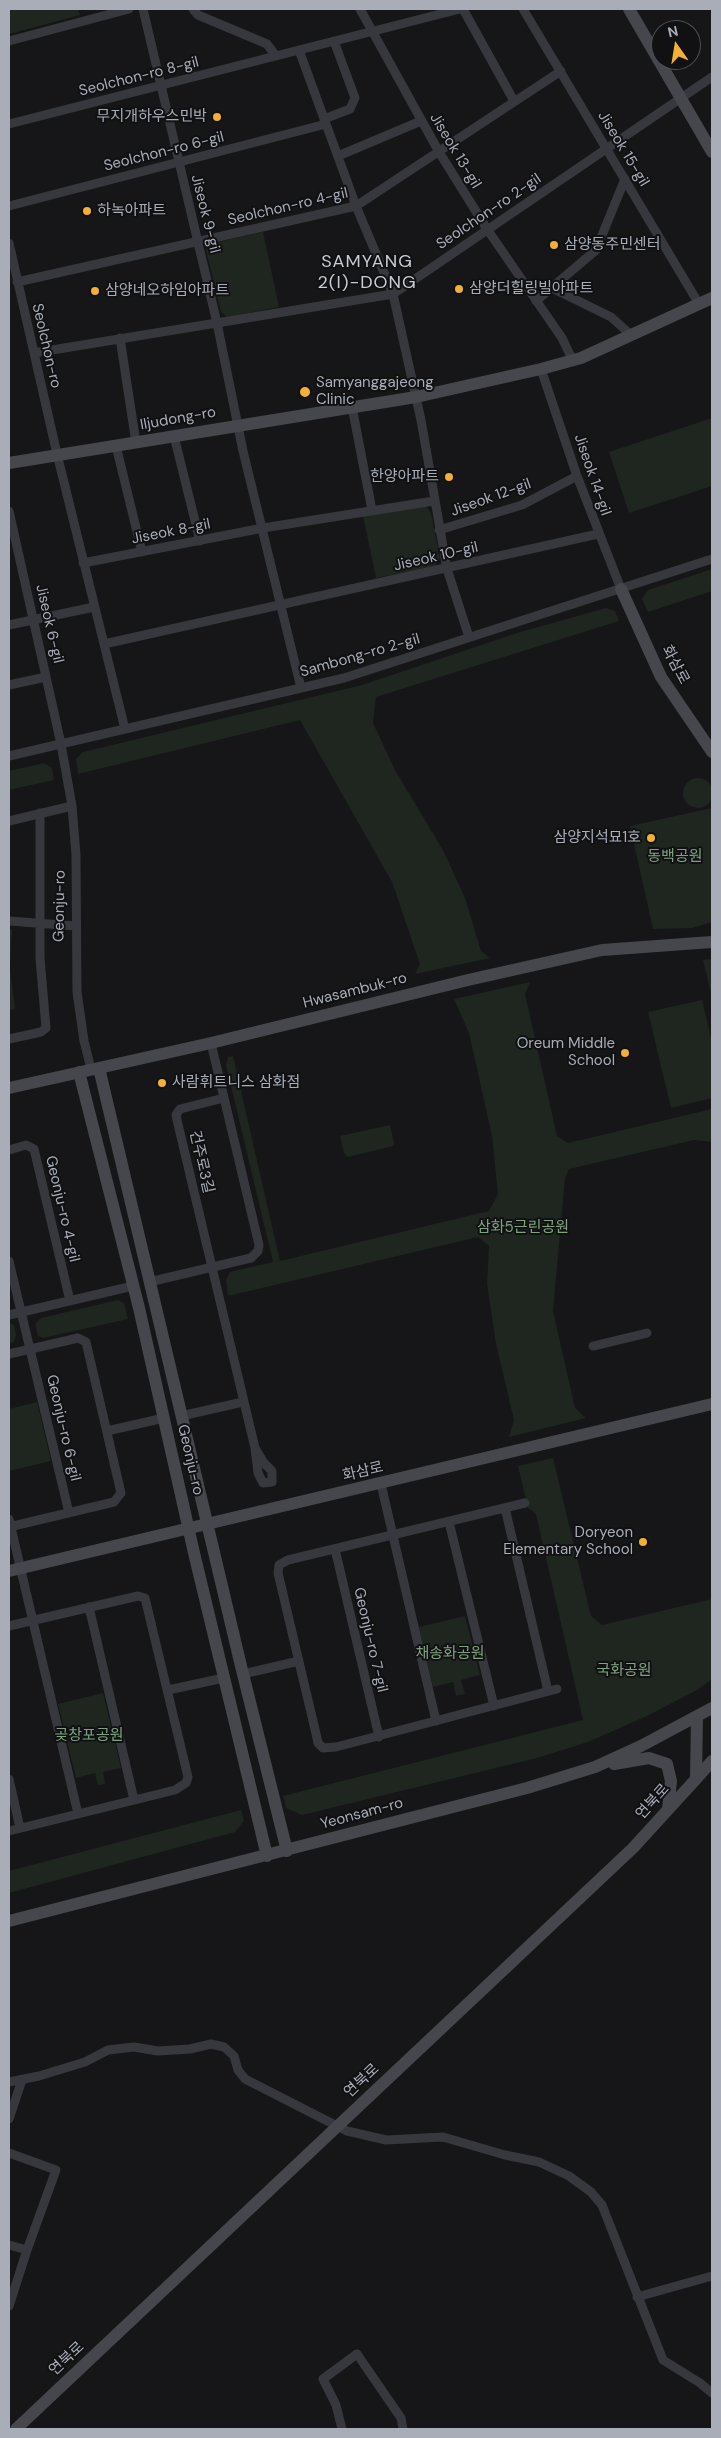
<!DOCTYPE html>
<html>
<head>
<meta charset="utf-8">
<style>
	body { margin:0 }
	#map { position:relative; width:721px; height:2438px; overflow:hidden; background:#161618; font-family:"DM Sans",sans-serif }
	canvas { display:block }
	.frame { position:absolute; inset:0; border:10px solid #a8adb8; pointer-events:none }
	.north { position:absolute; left:651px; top:20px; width:50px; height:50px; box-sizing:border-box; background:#111113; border:1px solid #4d4f55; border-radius:50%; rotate:347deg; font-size:14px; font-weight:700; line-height:20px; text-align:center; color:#a8adb8 }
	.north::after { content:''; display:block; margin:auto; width:18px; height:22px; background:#f2b134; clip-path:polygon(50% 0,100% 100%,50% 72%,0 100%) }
</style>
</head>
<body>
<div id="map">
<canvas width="721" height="2438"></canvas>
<div class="frame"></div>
<div class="north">N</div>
</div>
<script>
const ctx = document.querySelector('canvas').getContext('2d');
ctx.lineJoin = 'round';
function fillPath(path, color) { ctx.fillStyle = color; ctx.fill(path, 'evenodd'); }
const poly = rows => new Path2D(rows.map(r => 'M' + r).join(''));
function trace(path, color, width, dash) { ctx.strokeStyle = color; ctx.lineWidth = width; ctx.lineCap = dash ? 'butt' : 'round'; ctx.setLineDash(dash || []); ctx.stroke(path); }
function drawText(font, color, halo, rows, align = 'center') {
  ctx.font = font + ' "DM Sans","Noto Sans KR",sans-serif'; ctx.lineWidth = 4; ctx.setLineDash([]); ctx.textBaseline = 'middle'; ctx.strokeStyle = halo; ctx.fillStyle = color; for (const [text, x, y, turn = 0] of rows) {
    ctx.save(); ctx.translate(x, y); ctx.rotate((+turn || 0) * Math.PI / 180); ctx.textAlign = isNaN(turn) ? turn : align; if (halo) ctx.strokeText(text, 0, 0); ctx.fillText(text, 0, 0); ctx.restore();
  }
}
const green = poly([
	[9,9,78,9,80,15,9,34],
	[263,232,279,307,227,317,221,312,206,250,209,244],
	[712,418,712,486,629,513,609,452],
	[426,506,431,513,440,559,435,566,376,578,363,516],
	[712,569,712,591,648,612,642,599,648,590],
	[606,608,615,611,619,621,376,697,373,723,395,770,444,852,465,898,481,951,490,958,415,974,420,964,392,882,300,720,78,774,76,759,83,752,362,685,517,633],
	[44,763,52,768,54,780,9,790,9,771],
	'683 793a15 15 0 1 1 30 0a15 15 0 1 1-30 0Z',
	[712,808,712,922,692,928,653,929,630,826],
	[9,929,12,929,10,969,15,1009,9,1010],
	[712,959,712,998,703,960],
	[530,982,525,994,557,1136,568,1143,712,1109,712,1142,694,1140,569,1169,565,1178,553,1311,575,1408,586,1418,509,1437,514,1420,496,1344,487,1284,489,1246,478,1237,228,1296,226,1280,230,1272,273,1262,226,1065,228,1057,233,1056,280,1261,489,1211,498,1194,492,1136,469,1033,454,999],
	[702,1000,712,1042,712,1098,671,1108,648,1012],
	[390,1125,394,1143,393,1146,348,1157,344,1153,340,1136],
	[118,1300,124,1303,128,1319,43,1338,38,1336,35,1324,41,1318],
	[9,1323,14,1325,16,1335,14,1342,9,1343],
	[37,1402,51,1461,9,1471,9,1409],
	[553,1458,591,1616,602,1625,712,1599,712,1679,697,1690,647,1716,588,1742,537,1758,302,1815,286,1808,283,1796,583,1720,536,1514,528,1508,518,1466],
	[465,1616,480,1675,461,1680,465,1694,456,1696,453,1682,433,1687,419,1627],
	[103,1693,121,1768,103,1772,105,1784,98,1785,95,1773,76,1778,58,1704],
	[241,1810,244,1821,235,1832,9,1893,9,1871]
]);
const street = poly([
	[143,9,217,323,243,451,301,688],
	[193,9,198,15,267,44,276,56],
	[360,9,439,152,487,229,562,338,573,361],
	[463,9,514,101],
	[523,9,699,304],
	[9,41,129,9],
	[299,50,356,206,393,294,421,420,447,569,469,637],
	[324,119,350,109,355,98,334,41],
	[9,124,460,9],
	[338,156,421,121],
	[9,206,326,124],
	[9,243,57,454,125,729],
	[17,282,356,206,561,71],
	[552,288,611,317,631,335],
	[536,301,596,250,625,179],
	[120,338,136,443],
	[34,353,393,294,712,77],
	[541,369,577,476,621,589],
	[352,407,372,510],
	[174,436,200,541],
	[116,446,142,552],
	[9,511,61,744,72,806,76,855,77,992,84,1041,91,1069],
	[439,530,522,505,577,476],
	[83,563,263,528,434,501],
	[9,625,94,607],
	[104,644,598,534],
	[9,685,46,677],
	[9,756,344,678,712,559],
	[9,821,72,806],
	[9,921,76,926],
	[9,1039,41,1032,46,1028,40,958,40,813],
	[224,1098,180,1109,176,1115,177,1120,255,1448,258,1473,263,1483,272,1482,272,1471,264,1463,255,1448],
	[9,1150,26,1145,34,1149,70,1301],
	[9,1261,69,1513],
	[149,1282,251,1258,258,1251,259,1245,211,1043],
	[9,1315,133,1286],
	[593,1346,647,1333],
	[9,1354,78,1338,86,1342,121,1493,114,1502,9,1527],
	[181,1416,243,1402],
	[107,1431,164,1418],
	[381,1484,436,1721],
	[525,1503,288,1560,279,1565,278,1573,317,1738,318,1743,323,1748,336,1747,557,1689],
	[505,1508,548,1691],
	[9,1519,78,1814],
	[449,1522,494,1706],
	[335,1549,379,1737],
	[89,1607,134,1800],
	[9,1626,138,1596,145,1598,188,1777,186,1783,175,1790,9,1831],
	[243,1674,299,1661],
	[168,1690,224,1678],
	[9,1779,20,1828],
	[9,2082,39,2076,85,2062,108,2050,134,2047,158,2051,190,2049,211,2044,224,2047,234,2056,238,2070,245,2079,347,2131,386,2140,443,2137,505,2155,539,2162,569,2176,591,2192,602,2205,663,2360,700,2383,712,2393],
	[9,2119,22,2080],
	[9,2153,56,2170,27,2250,9,2245],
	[637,2297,712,2276],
	[9,2306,27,2250],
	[342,2429,336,2405,323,2379,357,2354,401,2418,403,2429]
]);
const secondary = poly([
	[629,9,712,152],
	[9,463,416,397,541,369,581,358,712,298],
	[621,589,661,677,712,752],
	[99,1068,241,1666,287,1851],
	[79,1072,139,1308,194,1553,267,1856],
	[9,1088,211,1043,468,980,602,950,712,942],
	[9,1571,712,1404],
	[614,1764,649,1758,667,1764,671,1781,668,1809],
	[696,1779,712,1761],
	[9,1921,527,1788,595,1767,641,1746,712,1708],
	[16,2429,633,1848,696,1779,697,1717]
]);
const markers = [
	[217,117,5,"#f2b134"],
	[87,211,5,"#f2b134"],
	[554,245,5,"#f2b134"],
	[459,289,5,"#f2b134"],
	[95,291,5,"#f2b134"],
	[305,392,6,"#f2b134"],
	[449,477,5,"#f2b134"],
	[651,838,5,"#f2b134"],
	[625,1053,5,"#f2b134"],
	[162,1083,5,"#f2b134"],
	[643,1542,5,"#f2b134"]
];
const streetNames = [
	["Seolchon-ro 8-gil",139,77,-14],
	["Jiseok 15-gil",623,149,59],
	["Jiseok 13-gil",455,151,59],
	["Seolchon-ro 6-gil",164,152,-14],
	["Seolchon-ro 4-gil",288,207,-13],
	["Seolchon-ro 2-gil",489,212,-34],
	["Jiseok 9-gil",205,214,76],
	["Seolchon-ro",46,346,77],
	["Iljudong-ro",178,419,-10],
	["Jiseok 14-gil",592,475,71],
	["Jiseok 12-gil",491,498,-20],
	["Jiseok 8-gil",171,532,-11],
	["Jiseok 10-gil",436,557,-13],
	["Jiseok 6-gil",49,624,77],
	["Sambong-ro 2-gil",360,656,-16],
	["화삼로",675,665,62],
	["Geonju-ro",60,906,-89],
	["Hwasambuk-ro",355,991,-14],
	["건주로3길",201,1162,77],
	["Geonju-ro 4-gil",62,1209,77],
	["Geonju-ro 6-gil",63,1428,77],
	["Geonju-ro",190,1460,77],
	["화삼로",363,1472,-13],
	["Geonju-ro 7-gil",370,1640,77],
	["연북로",653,1802,-48],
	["Yeonsam-ro",362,1814,-15],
	["연북로",362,2081,-43],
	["연북로",67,2359,-43]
];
const poiNames = [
	["무지개하우스민박",207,117,"right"],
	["하녹아파트",97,211],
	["삼양동주민센터",564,245],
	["삼양더힐링빌아파트",469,289],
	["삼양네오하임아파트",105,291],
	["Samyanggajeong",316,383],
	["Clinic",316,400],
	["한양아파트",439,477,"right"],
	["삼양지석묘1호",641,838,"right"],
	["Oreum Middle",615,1044,"right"],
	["School",615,1061,"right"],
	["사람휘트니스 삼화점",172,1083],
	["Doryeon",633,1533,"right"],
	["Elementary School",633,1550,"right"]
];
const parkNames = [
	["동백공원",675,857],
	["삼화5근린공원",523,1228],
	["채송화공원",450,1654],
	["국화공원",624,1671],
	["곶창포공원",89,1736]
];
const quarterNames = [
	["SAMYANG",367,262],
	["2(I)-DONG",367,283]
];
fillPath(green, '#1e261f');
trace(street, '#37383d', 9);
trace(secondary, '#45474d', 12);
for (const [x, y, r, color] of markers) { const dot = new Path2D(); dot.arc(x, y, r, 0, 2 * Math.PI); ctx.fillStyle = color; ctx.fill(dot); trace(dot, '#111113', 2); }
drawText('15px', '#a8adb8', '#111113', streetNames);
drawText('15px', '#a8adb8', '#111113', poiNames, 'left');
drawText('15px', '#7fa381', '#111113', parkNames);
ctx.letterSpacing = '1px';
drawText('18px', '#c9ccd4', '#111113', quarterNames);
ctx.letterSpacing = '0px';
</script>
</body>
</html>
